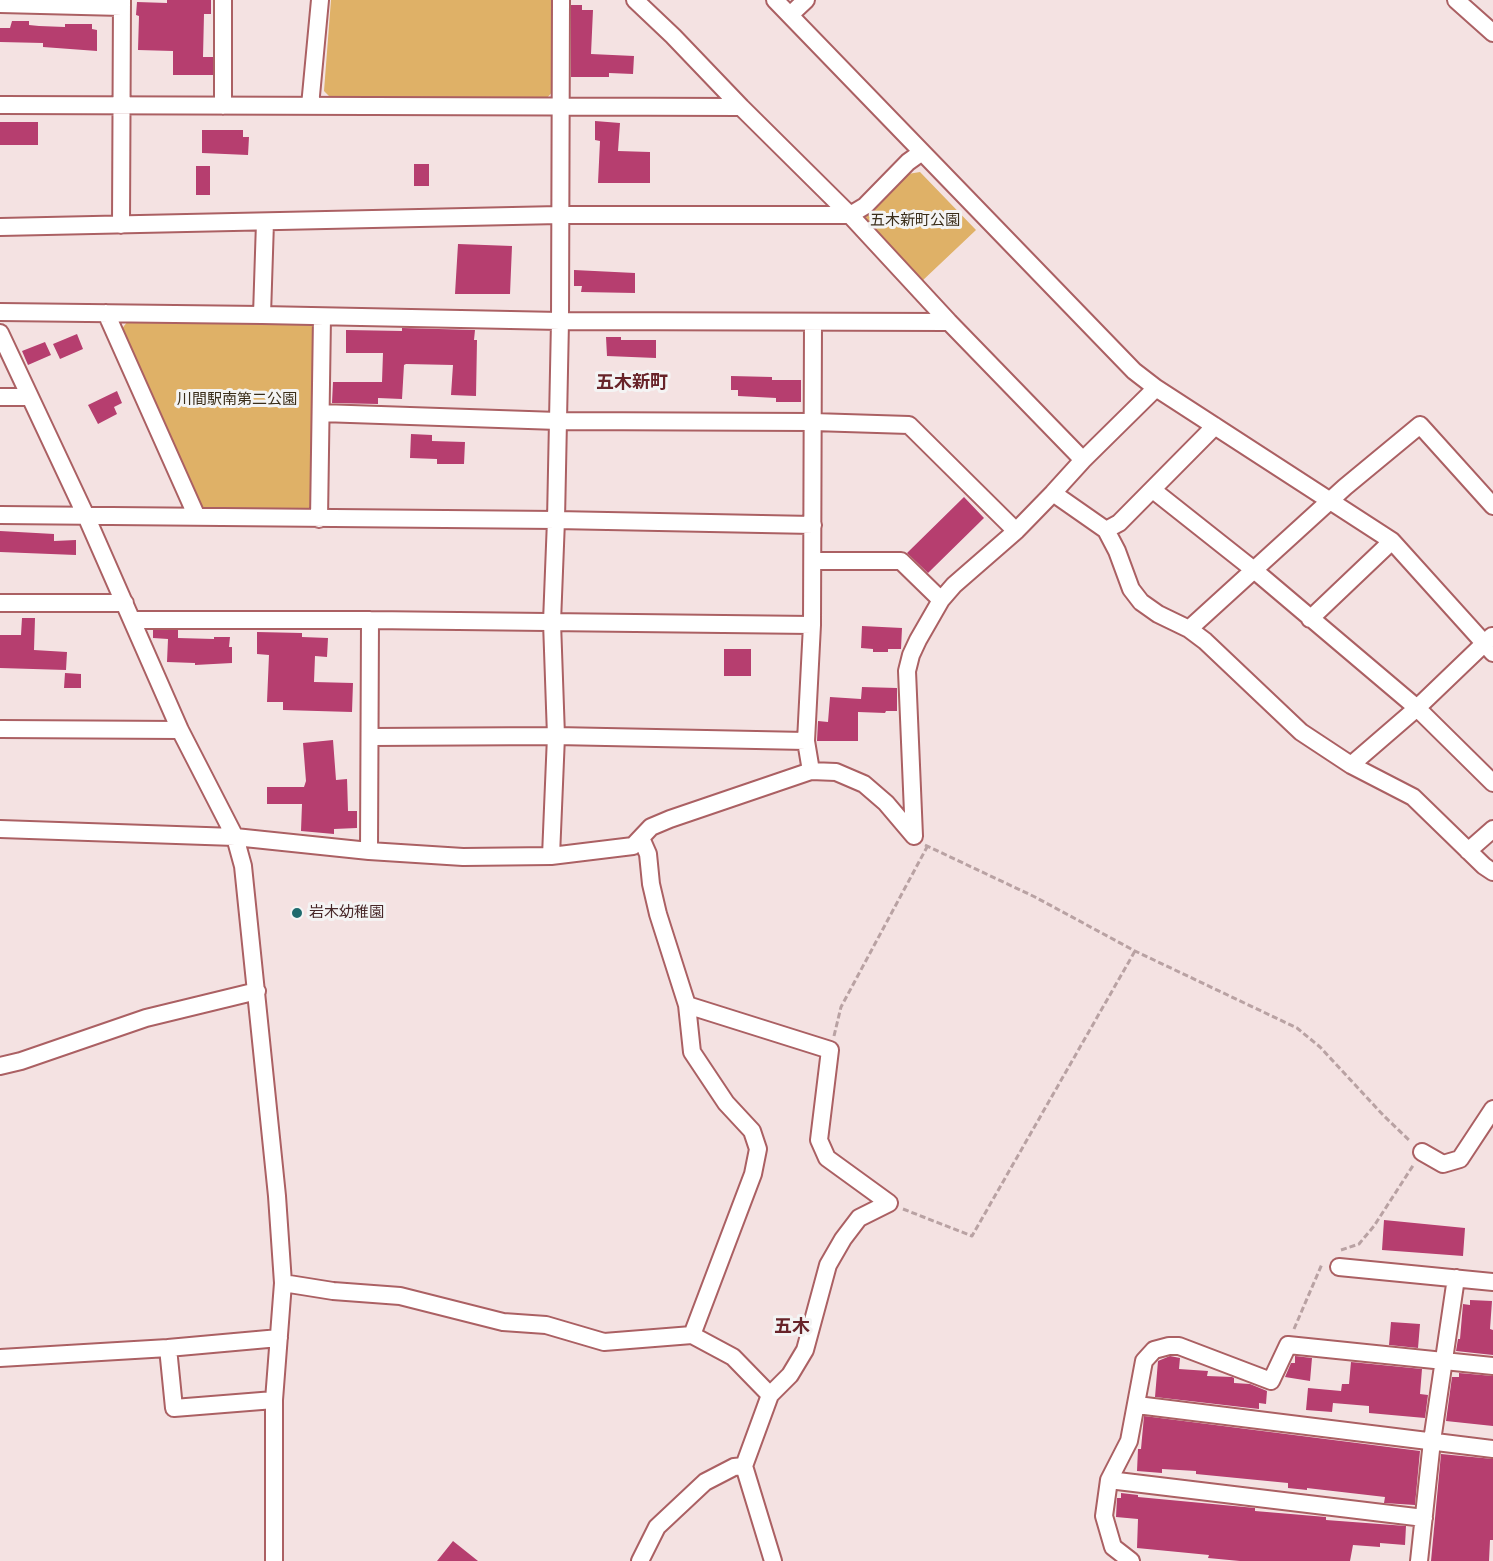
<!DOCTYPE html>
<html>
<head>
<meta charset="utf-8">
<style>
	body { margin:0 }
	canvas { display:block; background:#f4e2e2 }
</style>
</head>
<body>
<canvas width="1493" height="1561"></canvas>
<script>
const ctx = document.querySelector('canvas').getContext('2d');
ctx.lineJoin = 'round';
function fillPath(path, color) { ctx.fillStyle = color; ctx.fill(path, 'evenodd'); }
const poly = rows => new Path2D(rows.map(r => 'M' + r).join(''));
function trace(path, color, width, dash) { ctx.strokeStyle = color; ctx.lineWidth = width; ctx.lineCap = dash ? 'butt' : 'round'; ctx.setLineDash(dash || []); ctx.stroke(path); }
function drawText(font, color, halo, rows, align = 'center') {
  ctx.font = font + ' Roboto,"Noto Sans JP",sans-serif'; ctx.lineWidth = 6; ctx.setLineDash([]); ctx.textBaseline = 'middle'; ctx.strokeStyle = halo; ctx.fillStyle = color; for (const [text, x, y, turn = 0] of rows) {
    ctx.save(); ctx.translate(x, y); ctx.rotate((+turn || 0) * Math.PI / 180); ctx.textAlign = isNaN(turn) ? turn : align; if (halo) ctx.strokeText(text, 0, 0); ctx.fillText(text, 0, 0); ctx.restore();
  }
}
const green = poly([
	[331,0,555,0,555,89,546,99,330,97,324,91],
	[920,172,976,230,921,282,866,225,866,215,908,174],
	[128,321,316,322,312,511,203,509,120,331]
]);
const building = poly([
	[167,0,211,0,211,14,204,14,203,57,213,57,213,75,173,75,173,51,138,50,139,16,136,15,137,2,167,3],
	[571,5,582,5,582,10,593,10,591,54,634,56,633,74,609,73,609,77,571,77],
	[12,21,29,21,29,25,39,26,65,27,65,24,92,24,92,29,97,30,97,51,43,47,43,43,0,42,0,28,10,28],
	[595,121,620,123,618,151,650,152,650,183,598,183,600,141,595,140],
	[0,122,38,122,38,145,0,145],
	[202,130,243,130,243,137,249,137,248,155,202,153],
	[414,164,429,164,429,186,414,186],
	[196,166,210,166,210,195,196,195],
	[458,244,512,246,510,294,455,294],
	[574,270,635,273,635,293,581,292,582,286,574,286],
	[402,328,475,330,474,340,477,340,476,396,451,395,453,365,406,364,404,365,402,399,378,398,378,404,332,403,333,382,382,382,383,353,346,353,346,330,402,331],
	[77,334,83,349,60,359,53,344],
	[606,337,621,337,621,340,656,340,656,358,607,356],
	[45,342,51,355,28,365,22,351],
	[731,376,772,377,772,380,801,380,801,402,776,402,776,398,738,396,738,390,731,390],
	[117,391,122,403,114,407,117,414,98,424,88,405],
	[411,434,432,435,432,441,465,442,464,464,437,464,437,459,410,458],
	[964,497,984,518,928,573,907,553],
	[0,531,54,534,54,541,76,540,76,555,0,552],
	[22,618,35,618,34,650,67,652,66,670,0,668,0,635,21,635],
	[862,626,902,628,901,649,888,649,888,652,873,652,873,649,861,648],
	[153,630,178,630,178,638,214,639,214,637,230,637,229,647,232,647,232,663,195,665,195,663,167,662,168,639,153,638],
	[257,632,302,633,302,637,328,638,327,657,315,656,314,682,353,683,352,712,283,710,283,702,267,702,269,655,257,654],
	[724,649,751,649,751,676,724,676],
	[65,673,81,674,81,688,64,688],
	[862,687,897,688,897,711,886,711,885,713,858,712,858,741,817,741,818,721,828,722,830,697,861,699],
	[333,740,336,780,347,779,348,811,357,811,357,828,334,829,334,834,301,831,302,804,267,804,267,787,304,787,306,781,303,743],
	[1384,1220,1465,1228,1463,1256,1382,1250],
	[1470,1300,1492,1301,1490,1329,1493,1330,1493,1355,1456,1351,1458,1339,1460,1339,1463,1304,1470,1305],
	[1391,1322,1420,1324,1418,1348,1389,1345],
	[1170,1356,1180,1358,1179,1369,1208,1371,1207,1376,1232,1377,1234,1378,1234,1383,1250,1384,1267,1391,1266,1404,1259,1403,1259,1409,1155,1397,1158,1361],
	[1295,1356,1312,1358,1310,1381,1285,1377,1291,1363,1295,1363],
	[1351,1362,1422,1369,1420,1394,1428,1395,1425,1418,1369,1413,1369,1406,1333,1403,1332,1412,1306,1410,1308,1388,1341,1391,1342,1384,1349,1384],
	[1459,1373,1493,1376,1493,1426,1446,1421,1452,1377,1459,1377],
	[1144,1416,1420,1451,1415,1505,1384,1503,1385,1497,1307,1488,1307,1490,1288,1488,1288,1483,1196,1474,1196,1471,1162,1469,1162,1473,1137,1471,1138,1449,1141,1449],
	[1441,1454,1493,1459,1493,1540,1490,1540,1489,1561,1431,1561],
	[1121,1493,1138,1495,1138,1497,1255,1508,1255,1511,1326,1517,1326,1520,1406,1526,1405,1545,1380,1543,1380,1547,1353,1545,1350,1561,1240,1561,1208,1558,1209,1555,1137,1548,1138,1519,1116,1517,1117,1498,1121,1498],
	[453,1541,478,1561,437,1561]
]);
const path = poly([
	[925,845,1035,897,1135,951,1297,1028,1320,1047,1384,1116,1410,1141],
	[834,1036,841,1007,927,847],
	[903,1209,972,1236,1135,951],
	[1341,1250,1359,1244,1374,1226,1414,1164],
	[1294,1329,1322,1264]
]);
const minor = poly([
	[223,0,223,106],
	[635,0,673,36,741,107,850,215,949,322,1083,460],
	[775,0,1134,371,1156,388,1392,541,1493,653],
	[1456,0,1493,33],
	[0,4,122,7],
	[790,15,806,0],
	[0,105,741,107],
	[310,106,320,0],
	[121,225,122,0],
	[0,227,559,215,850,215,865,206,908,162,922,152],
	[0,312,262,315,560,321,949,322],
	[106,313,197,517],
	[262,315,265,222],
	[0,333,86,516,180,730,235,837,243,866,277,1196,283,1283,274,1400,274,1561],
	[0,397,30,397],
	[321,413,558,421,813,422,909,425,1016,531],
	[1153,490,1254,570,1417,708,1493,783],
	[1053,493,1106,530,1117,551,1131,589,1141,602,1158,614,1189,629,1205,641,1301,732,1351,765,1413,797,1484,866,1493,872],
	[0,515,556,520,813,525],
	[319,519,322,317],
	[1106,530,1119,523,1215,426],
	[813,561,901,561,941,600],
	[0,603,125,603],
	[1310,619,1392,541],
	[132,620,370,620,812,625],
	[1189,629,1345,487,1420,425,1493,506],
	[0,729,180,730],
	[371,737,556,736,806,741],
	[1351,765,1417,708,1492,636],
	[811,771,806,741,812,625,813,322],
	[0,829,235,837,369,851,463,857,551,856,633,846,651,827,670,819,811,771,836,772,864,784,886,803,914,836],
	[914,836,907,671,911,655,918,640,941,600,954,585,1016,531,1053,493,1083,460,1156,388],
	[641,838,648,854,651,884,658,914,687,1005,692,1052,726,1103,752,1131,758,1149,753,1174,692,1335],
	[369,851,370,620],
	[1468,851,1493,829],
	[551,856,556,736,552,622,556,520,560,321,561,0],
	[687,1005,830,1050,819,1140,827,1158,889,1203,859,1218,843,1239,828,1265,805,1350,790,1375,770,1395,744,1466,773,1561],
	[0,1066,21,1061,146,1018,257,991],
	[1422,1152,1443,1164,1460,1159,1493,1109],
	[1339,1267,1493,1282],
	[283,1283,333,1291,400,1296,503,1322,546,1325,604,1342,692,1335,733,1357,770,1395],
	[168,1348,174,1408,274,1400],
	[0,1358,168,1348,279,1338],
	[1137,1405,1493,1449],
	[1109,1480,1424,1518],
	[640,1561,657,1527,705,1482,734,1467,744,1466],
	[1131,1561,1113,1547,1104,1516,1109,1480,1129,1441,1144,1361,1154,1350,1169,1346,1179,1346,1271,1381,1288,1345,1493,1366],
	[1419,1561,1432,1441,1456,1278]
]);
const markers = [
	[297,913,6,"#1d6a6d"]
];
const parkNames = [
	["五木新町公園",915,221],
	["川間駅南第二公園",237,400]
];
const poiNames = [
	["岩木幼稚園",309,913]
];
const quarterNames = [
	["五木新町",632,383],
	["五木",792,1327]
];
fillPath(green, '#dfb167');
fillPath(building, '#b63e6f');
trace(minor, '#ab6063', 20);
trace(path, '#b9a2a3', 3, [6, 3]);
trace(minor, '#fff', 16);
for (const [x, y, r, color] of markers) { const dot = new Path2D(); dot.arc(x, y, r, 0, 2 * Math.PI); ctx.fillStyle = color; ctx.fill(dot); trace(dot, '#f4f4f4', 2); }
drawText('15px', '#3a2d19', '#f4f4f4', parkNames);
drawText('15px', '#472728', '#f4f4f4', poiNames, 'left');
drawText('bold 18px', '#672329', '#f4f4f4', quarterNames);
</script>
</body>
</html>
